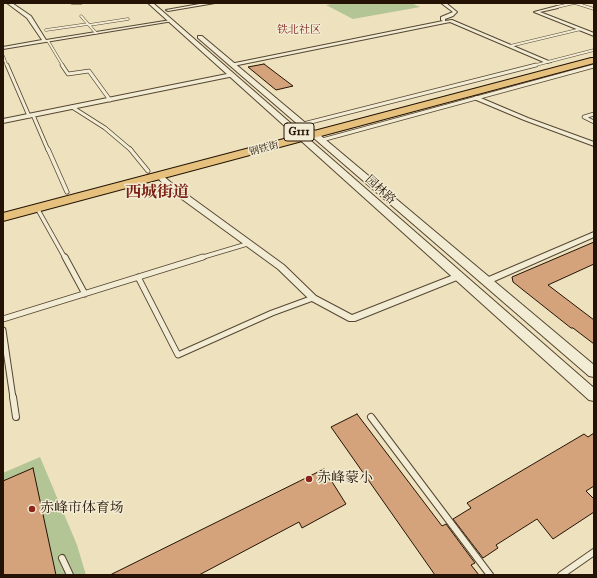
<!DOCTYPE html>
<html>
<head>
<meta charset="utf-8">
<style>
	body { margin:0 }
	#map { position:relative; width:597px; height:578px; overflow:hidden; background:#ede2bd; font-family:"IM FELL Great Primer",serif }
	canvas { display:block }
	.frame { position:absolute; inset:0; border:4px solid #241305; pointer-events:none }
</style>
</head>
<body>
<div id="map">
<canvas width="597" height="578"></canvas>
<div class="frame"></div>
</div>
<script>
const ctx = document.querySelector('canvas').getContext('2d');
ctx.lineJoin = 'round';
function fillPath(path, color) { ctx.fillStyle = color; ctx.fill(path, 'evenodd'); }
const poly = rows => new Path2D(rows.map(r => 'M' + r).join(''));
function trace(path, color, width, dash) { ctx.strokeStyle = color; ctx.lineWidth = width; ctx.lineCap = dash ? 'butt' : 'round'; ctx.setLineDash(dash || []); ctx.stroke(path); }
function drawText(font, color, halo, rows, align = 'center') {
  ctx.font = font + ' "IM FELL Great Primer","Noto Serif SC",serif'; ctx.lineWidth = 3; ctx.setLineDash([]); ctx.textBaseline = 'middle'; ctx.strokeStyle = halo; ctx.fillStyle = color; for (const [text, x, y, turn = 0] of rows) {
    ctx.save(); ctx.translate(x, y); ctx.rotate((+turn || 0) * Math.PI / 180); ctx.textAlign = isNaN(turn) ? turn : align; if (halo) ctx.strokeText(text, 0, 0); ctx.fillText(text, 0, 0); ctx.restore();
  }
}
const green = poly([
	[338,3,411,3,420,7,353,19,326,5],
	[40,457,77,545,86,575,3,575,3,473]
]);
const building = poly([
	[264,64,293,86,276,90,248,67,264,64],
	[594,242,594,264,548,285,594,320,594,344,573,328,571,328,513,282,512,277,594,242],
	[357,414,442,526,446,524,475,563,471,565,479,575,435,575,331,427,357,414],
	[594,433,594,486,586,491,594,499,594,512,553,539,537,519,496,545,498,548,483,558,453,519,471,508,467,503,584,434,588,437,594,433],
	[33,468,56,575,3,575,3,481,33,468],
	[324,469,346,504,302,528,299,522,199,575,110,575,324,469]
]);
const serviceFar4 = poly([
	[72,3,81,3],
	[575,3,594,9],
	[557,7,574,3],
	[81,16,96,33],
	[89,25,128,19],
	[46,30,88,24],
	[48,41,63,66],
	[510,46,581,29],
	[3,56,7,66],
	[532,66,594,50]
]);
const serviceFar3 = poly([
	[7,65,29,116],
	[62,65,68,74,89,71,110,100],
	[72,107,105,128,131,150],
	[594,114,584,117,594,122],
	[33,115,48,150],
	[303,124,536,65],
	[322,140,594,66]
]);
const serviceFar2 = poly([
	[48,149,67,192],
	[130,149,148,171],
	[37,208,65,258],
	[200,258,247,244]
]);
const serviceFar1 = poly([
	[65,257,85,294],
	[138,277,178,355,272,313,313,298],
	[3,319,203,257],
	[3,330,13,398]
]);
const service = poly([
	[13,397,16,417],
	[371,417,490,575],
	[62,558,70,575],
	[561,575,594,552]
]);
const minor = poly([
	[7,3,12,3,31,16,46,40,171,20,173,21,3,49,3,47,42,40,27,18,7,3],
	[205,3,215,3,168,11,166,10,205,3],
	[441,3,446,3,457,12,453,16,445,19,445,21,452,20,551,62,546,63,450,22,233,66,230,64,443,21,441,20,441,17,453,12,441,3],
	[557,6,558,8,540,12,594,33,594,36,534,12,557,6],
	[232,73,235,75,234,76,3,123,3,119,232,73],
	[476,96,528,118,594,142,594,146,524,120,474,99,473,98,476,96],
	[160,174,162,175,174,185,284,265,316,296,352,315,456,274,459,273,463,276,462,278,355,321,349,321,310,300,278,269,168,189,156,176,160,174],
	[594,232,594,237,490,283,484,283,483,281,484,279,594,232]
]);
const tertiary = poly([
	[148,3,153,3,594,388,594,401,589,400,148,3],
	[198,36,202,36,594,365,594,377,589,376,198,38,198,36]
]);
const trunk = poly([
	[591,58,594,58,594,63,3,221,3,213,591,58]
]);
const markers = [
	[309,479,4,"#8f2418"],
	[32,509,4,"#8f2418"]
];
const farStreetnames = [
	["钢铁街",264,149,-15]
];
const farNeighbourhoodnames = [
	["铁北社区",299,30]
];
const shields = [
	[299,132,30]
];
const shieldNames = [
	["G111",299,132]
];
const streetNames = [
	["园林路",380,190,42]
];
const nearPoinames = [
	["赤峰蒙小",317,479],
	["赤峰市体育场",40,509]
];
const districtNames = [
	["西城街道",157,193]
];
fillPath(green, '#b3c495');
fillPath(building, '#d4a27b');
trace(building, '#241305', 1);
trace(serviceFar4, '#564733', 3);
trace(serviceFar3, '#564733', 4.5);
trace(serviceFar2, '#564733', 5);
trace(serviceFar1, '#564733', 7);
trace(service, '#564733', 8);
trace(minor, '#564733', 2);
trace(tertiary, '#564733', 2);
trace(trunk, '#241305', 2);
trace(serviceFar4, '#f3ecd4', 2);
trace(serviceFar3, '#f3ecd4', 3);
trace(serviceFar2, '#f3ecd4', 3.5);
trace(serviceFar1, '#f3ecd4', 5);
trace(service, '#f3ecd4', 6);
fillPath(minor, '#f3ecd4');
fillPath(tertiary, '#f3ecd4');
fillPath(trunk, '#e6c17e');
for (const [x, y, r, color] of markers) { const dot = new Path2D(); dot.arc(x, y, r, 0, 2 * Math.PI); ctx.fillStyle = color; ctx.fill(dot); trace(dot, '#f3ecd4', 1.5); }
drawText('10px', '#241305', '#f3ecd4', farStreetnames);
drawText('11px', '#7a1f14', '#f3ecd4', farNeighbourhoodnames);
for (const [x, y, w] of shields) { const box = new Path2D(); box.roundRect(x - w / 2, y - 9, w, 18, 3); ctx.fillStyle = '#f3ecd4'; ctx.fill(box); trace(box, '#241305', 1); }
drawText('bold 11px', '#241305', null, shieldNames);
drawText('12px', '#241305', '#f3ecd4', streetNames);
drawText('14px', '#241305', '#f3ecd4', nearPoinames, 'left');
drawText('bold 16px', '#7a1f14', '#f3ecd4', districtNames);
</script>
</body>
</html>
